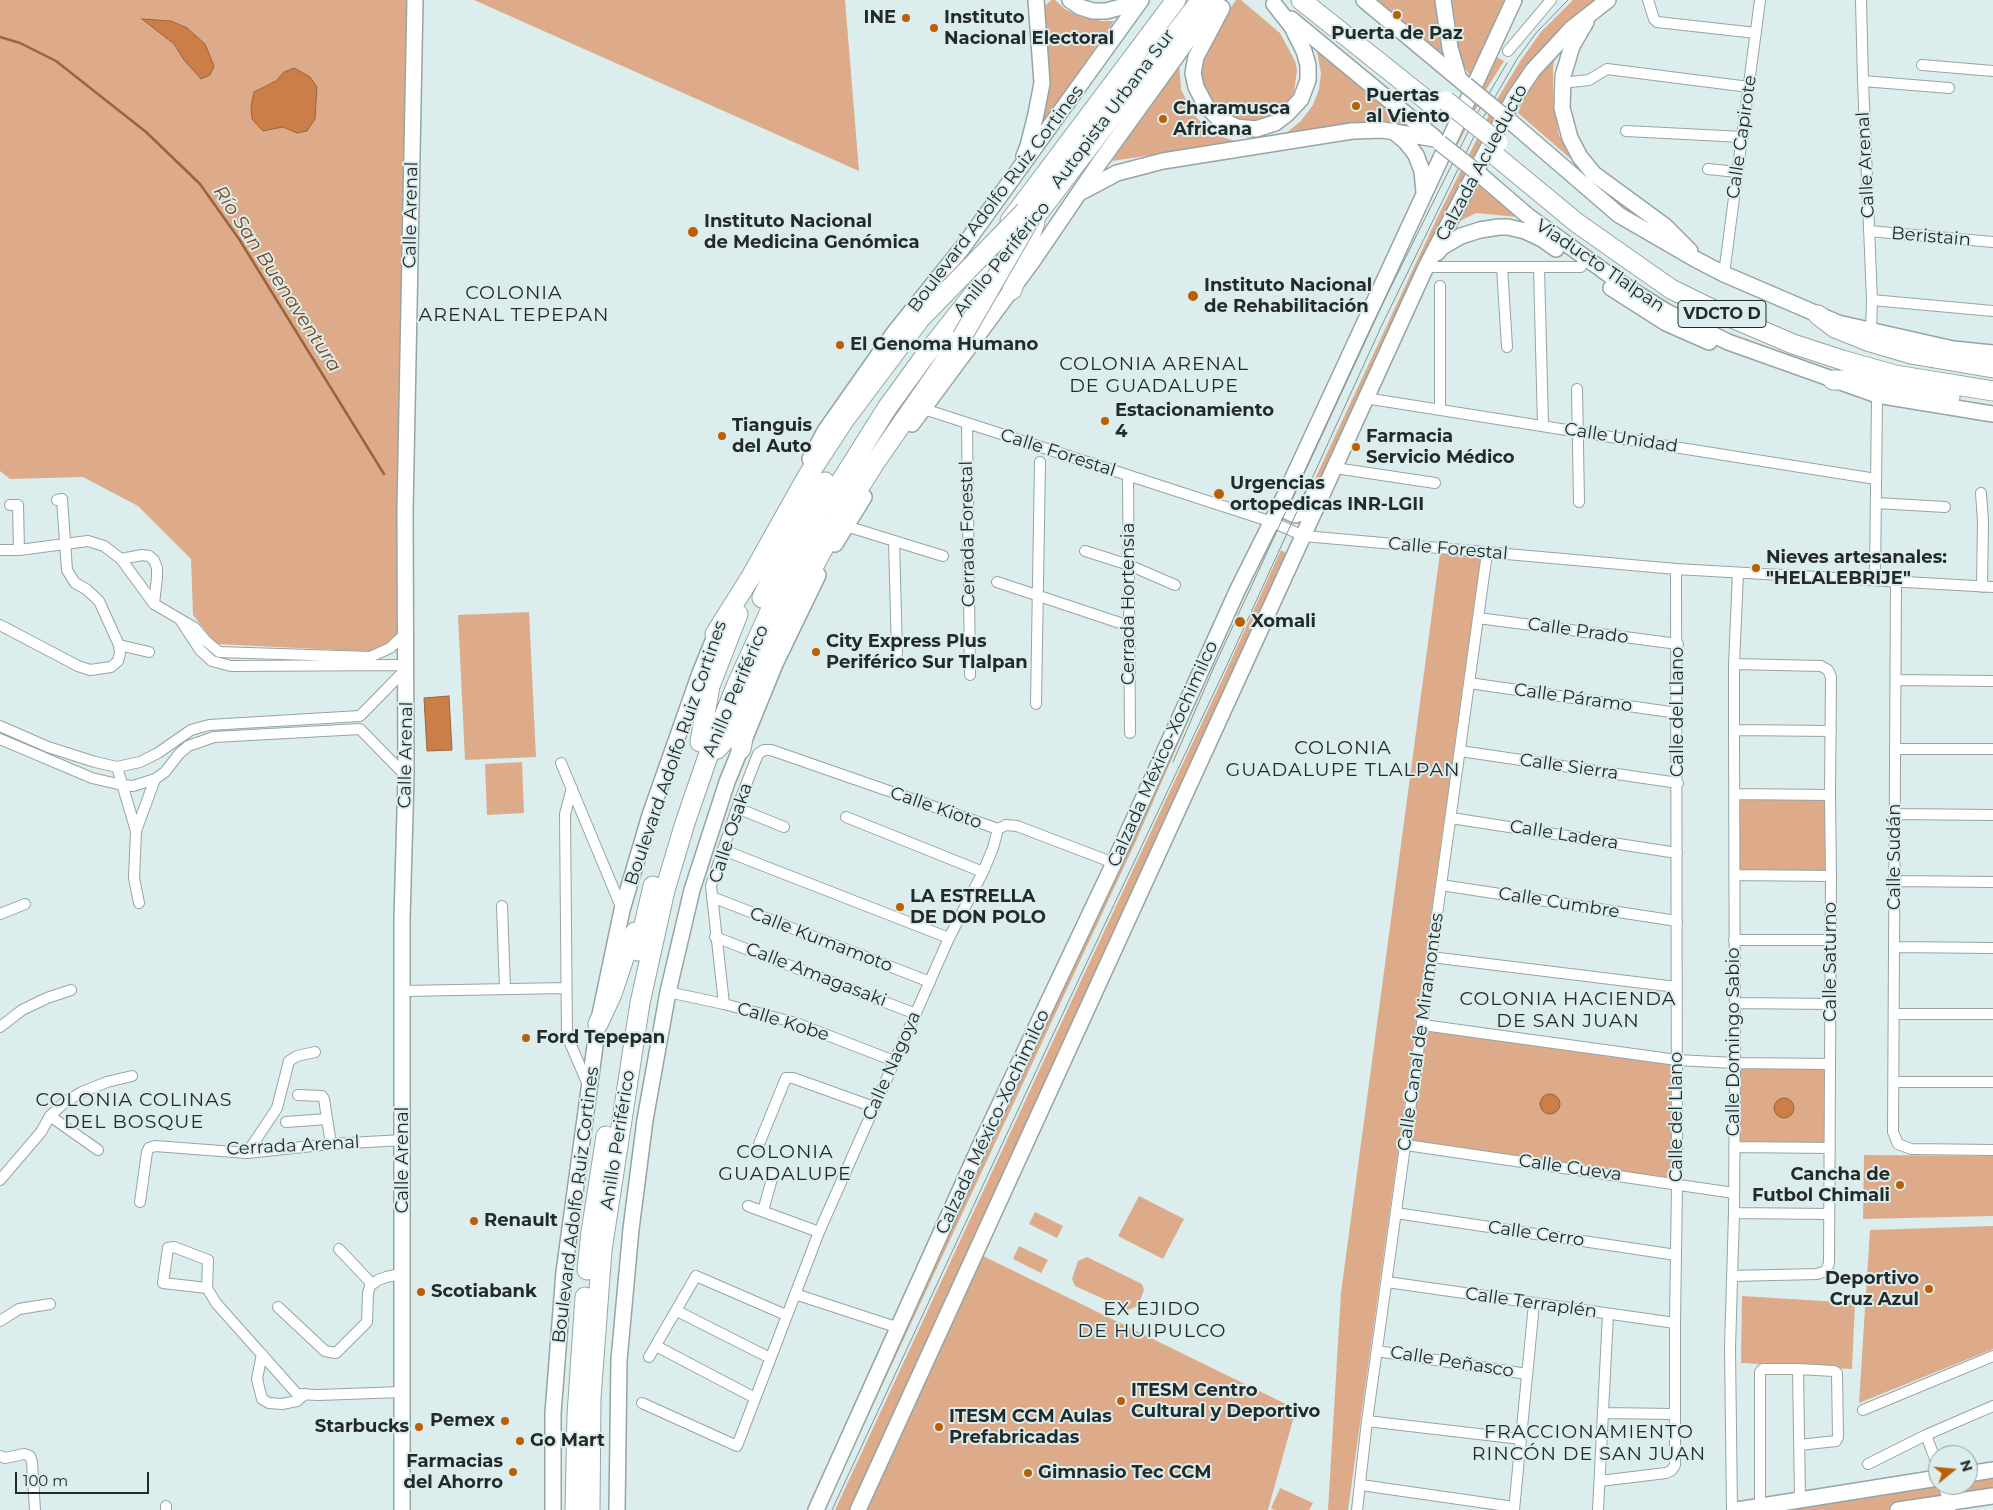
<!DOCTYPE html>
<html>
<head>
<meta charset="utf-8">
<style>
	body { margin:0 }
	#map { position:relative; width:1993px; height:1510px; overflow:hidden; background:#dceded; font-family:Montserrat,sans-serif }
	canvas { display:block }
	.north { position:absolute; left:1928px; top:1445px; width:50px; height:50px; box-sizing:border-box; background:#dceded; border:1px solid #929f9f; border-radius:50%; rotate:73deg; font-size:14px; font-weight:700; line-height:20px; text-align:center; color:#232a2a }
	.north::after { content:''; display:block; margin:auto; width:18px; height:22px; background:#ba5f03; clip-path:polygon(50% 0,100% 100%,50% 72%,0 100%) }
	.scale { position:absolute; left:15px; top:1472px; width:134px; height:22px; box-sizing:border-box; border:2px solid #232a2a; border-top:0; padding-left:6px; font-size:15px; line-height:18px; white-space:nowrap; color:#232a2a; -webkit-text-stroke:4px #dceded; paint-order:stroke }
</style>
</head>
<body>
<div id="map">
<canvas width="1993" height="1510"></canvas>
<div class="north">N</div>
<div class="scale">100 m</div>
</div>
<script>
const ctx = document.querySelector('canvas').getContext('2d');
ctx.lineJoin = 'round';
function fillPath(path, color) { ctx.fillStyle = color; ctx.fill(path, 'evenodd'); }
const poly = rows => new Path2D(rows.map(r => 'M' + r).join(''));
function trace(path, color, width, dash) { ctx.strokeStyle = color; ctx.lineWidth = width; ctx.lineCap = dash ? 'butt' : 'round'; ctx.setLineDash(dash || []); ctx.stroke(path); }
function drawText(font, color, halo, rows, align = 'center') {
  ctx.font = font + ' Montserrat,sans-serif'; ctx.lineWidth = 4; ctx.setLineDash([]); ctx.textBaseline = 'middle'; ctx.strokeStyle = halo; ctx.fillStyle = color; for (const [text, x, y, turn = 0] of rows) {
    ctx.save(); ctx.translate(x, y); ctx.rotate((+turn || 0) * Math.PI / 180); ctx.textAlign = isNaN(turn) ? turn : align; if (halo) ctx.strokeText(text, 0, 0); ctx.fillText(text, 0, 0); ctx.restore();
  }
}
const green = poly([
	[0,0,410,0,401,631,378,652,216,644,193,615,191,559,138,506,83,477,10,479,0,471],
	[474,0,845,0,859,171,584,49],
	[1051,0,1055,0,1065,9,1081,17,1102,21,1114,21,1034,136,1043,8],
	[1236,0,1241,0,1280,33,1295,61,1297,70,1294,92,1288,103,1279,112,1267,119,1256,122,1244,122,1226,116,1211,103,1202,84,1201,71,1204,58,1216,30],
	[1374,0,1437,0,1446,60],
	[1452,0,1509,0,1472,80,1460,59],
	[1573,0,1603,0,1531,69,1326,472,1318,480,1304,509,1299,513,1437,218,1496,101,1521,60,1541,32],
	[1559,40,1553,67,1553,103,1559,135,1579,166,1518,113,1535,72],
	[1316,46,1413,128,1394,123,1354,123,1286,133,1301,121,1313,105,1319,89,1321,73],
	[1491,54,1504,61,1484,93,1430,199],
	[1179,63,1181,89,1192,113,1206,127,1222,137,1239,142,1112,161],
	[1478,184,1517,217,1476,213,1458,222],
	[1281,550,1287,554,852,1510,835,1510,1079,985,1223,678],
	[1440,553,1481,557,1348,1510,1328,1510,1341,1293],
	[529,612,536,757,465,760,458,615],
	[1226,634,1136,841,824,1510,950,1228],
	[522,762,524,813,487,815,485,764],
	[1739,796,1831,798,1830,875,1738,872],
	[1426,1027,1674,1063,1676,1180,1409,1142],
	[1736,1064,1829,1065,1830,1147,1736,1145],
	[1864,1155,1993,1156,1993,1216,1863,1219],
	[1139,1196,1184,1219,1163,1259,1118,1236],
	[1035,1212,1063,1226,1057,1238,1029,1224],
	[1993,1226,1993,1349,1859,1403,1870,1230],
	[1019,1246,1048,1260,1041,1273,1013,1259],
	[981,1255,1296,1409,1268,1510,861,1510],
	[1087,1257,1142,1284,1144,1290,1138,1306,1128,1310,1075,1286,1072,1279,1078,1261],
	[1742,1296,1855,1303,1852,1369,1741,1363],
	[1993,1468,1993,1500,1951,1505,1946,1485,1968,1485,1968,1472],
	[1941,1485,1946,1507,1924,1510,1743,1510],
	[1280,1488,1313,1503,1309,1510,1274,1510,1271,1508]
]);
const water = poly([
	[142,19,171,21,187,28,205,44,214,66,210,75,201,79,184,60,174,44,142,19],
	[294,68,310,77,317,87,315,119,307,131,297,133,283,127,263,131,252,119,251,106,254,92,276,81,284,72,294,68],
	[449,696,452,750,427,751,424,698,449,696],
	'1540 1104a10 10 0 1 1 20 0a10 10 0 1 1-20 0Z',
	'1774 1108a10 10 0 1 1 20 0a10 10 0 1 1-20 0Z'
]);
const stream = poly([
	[0,37,20,43,56,61,146,132,200,184,239,239,384,474]
]);
const street = poly([
	[1648,0,1654,19,1657,22,1756,33],
	[1861,0,1863,81,1872,300,1871,331],
	[1508,51,1551,0],
	[1922,65,1993,71],
	[1863,81,1949,88],
	[1562,83,1589,80,1607,69,1749,87],
	[1626,131,1743,137],
	[1708,169,1737,172],
	[1869,231,1993,242],
	[1426,267,1581,267],
	[1502,267,1507,347],
	[1539,268,1543,425],
	[1724,274,1760,0],
	[1872,300,1993,311],
	[1577,389,1579,502],
	[1365,398,1876,479],
	[924,409,1272,522,1304,536,1676,569,1993,587],
	[1440,409,1440,286],
	[967,423,970,675],
	[1335,468,1435,483],
	[1128,475,1130,733],
	[1981,493,1983,521,1982,587],
	[1876,503,1945,507],
	[10,505,18,505,19,550],
	[846,526,943,556],
	[894,541,897,653],
	[0,550,19,550,88,541,104,546,121,559,154,604,195,628,206,641,219,652,370,657,390,648,406,633],
	[1085,551,1129,565,1175,585],
	[121,559,142,555,149,556,154,560,157,568,157,577,154,604],
	[1875,580,1877,395],
	[1896,581,1893,1132,1898,1144,1911,1149,1993,1150],
	[997,582,1129,626],
	[1478,618,1678,644],
	[181,621,200,650,212,661,231,666,406,665],
	[0,625,78,666,90,670,111,667,118,661,120,653,119,645,99,601,86,589,75,583,67,570,62,499,57,500],
	[119,645,149,652],
	[1896,680,1993,681],
	[1469,683,1677,713],
	[1036,704,1040,462],
	[0,726,48,747,95,762,117,767,140,762,158,753,191,730,209,725,360,716,406,669],
	[1734,730,1831,731],
	[0,739,92,778,122,785,133,786,155,779,165,772,179,754,188,746,214,737,360,729,406,776],
	[1895,749,1993,749],
	[1460,751,1678,783],
	[561,763,622,909],
	[117,767,136,831],
	[572,788,565,814,567,1036,589,1087],
	[1734,794,1830,795],
	[737,808,784,827],
	[1895,814,1993,815],
	[846,817,983,872],
	[1451,818,1677,853],
	[723,850,949,938],
	[1734,875,1831,876],
	[1895,881,1993,882],
	[1441,885,1677,921],
	[712,897,930,982],
	[139,903,134,878,136,831,155,779],
	[502,906,505,989],
	[0,914,25,904],
	[715,937,916,1014],
	[1734,940,1830,940],
	[1895,947,1993,948],
	[1431,957,1676,987],
	[403,991,565,988],
	[668,992,724,1004,796,1023,894,1061],
	[1735,1003,1830,1004],
	[724,1004,711,886,737,808,758,754,764,750,771,750,998,829,1006,825,1017,826,1114,863],
	[1895,1014,1993,1014],
	[1423,1025,1677,1060,1735,1063,1830,1064],
	[0,1027,22,1010,47,998,71,990],
	[1894,1082,1993,1082],
	[298,1095,322,1096,324,1099,331,1144],
	[50,1116,98,1150],
	[286,1122,327,1119],
	[759,1144,786,1078,793,1078,874,1107],
	[1406,1145,1734,1193],
	[1734,1147,1830,1148],
	[247,1153,277,1108,289,1061,297,1056,315,1052],
	[0,1180,41,1132,50,1116,65,1102,82,1092,107,1082,132,1076],
	[140,1202,147,1152,149,1148,155,1146,247,1153,331,1144,403,1140],
	[748,1206,819,1232],
	[763,1211,773,1175],
	[1396,1213,1676,1255],
	[1734,1213,1829,1214],
	[339,1249,372,1284],
	[1732,1276,1817,1274,1826,1271,1829,1263,1831,876,1830,795,1831,677,1828,670,1821,666,1734,664],
	[1387,1282,1675,1323],
	[207,1288,163,1283,168,1248,174,1247,208,1260,207,1288,216,1303,297,1394,318,1395,402,1392],
	[795,1294,899,1328],
	[278,1307,325,1351,336,1353,367,1322,368,1293,370,1286,378,1280,386,1277,401,1274],
	[677,1311,770,1358],
	[0,1321,19,1309,50,1304],
	[656,1346,755,1398],
	[1377,1351,1527,1374],
	[262,1354,257,1379,262,1399,269,1403,282,1404,297,1401,305,1394],
	[649,1357,696,1276,786,1315],
	[1798,1369,1800,1499],
	[642,1403,737,1446,819,1232,949,938,983,872,993,848,998,829],
	[1863,1410,1993,1356],
	[1603,1413,1674,1414],
	[1367,1421,1521,1439],
	[1926,1435,1938,1467],
	[0,1456,5,1458,24,1454,30,1456,32,1462,35,1510],
	[1868,1464,1926,1435,1993,1406],
	[1600,1481,1666,1473,1672,1470,1675,1465,1675,1323,1677,1184,1676,569],
	[1361,1485,1514,1507],
	[1944,1485,1950,1510],
	[1760,1506,1760,1372,1763,1369,1798,1369,1834,1371,1837,1373,1838,1437,1836,1441,1799,1445],
	[166,1510,166,1506],
	[1357,1510,1367,1421,1487,553],
	[1514,1510,1534,1304],
	[1598,1510,1608,1314],
	[1732,1510,1730,1348,1734,1213,1735,1063,1734,730,1734,664,1738,573]
]);
const secondary = poly([
	[1070,0,1080,7,1093,11,1106,11,1125,6,1135,0],
	[1364,0,1466,85],
	[1443,0,1450,48,1459,79],
	[1222,8,1196,57,1193,73,1196,87,1206,106,1217,117,1236,127,1256,129,1275,123,1288,113,1301,99,1308,80,1308,65,1304,51,1292,27,1274,4],
	[1291,19,1435,138],
	[1586,22,1572,46,1563,76,1562,108,1570,138,1580,157,1594,174,1665,226,1690,251],
	[1511,122,1619,215,1695,259,1724,274,1838,323,1953,349,1993,353],
	[1393,131,1406,142,1416,155,1422,171,1424,192],
	[1024,156,1028,146,1036,114,1042,83,1036,0],
	[1478,173,1528,216,1619,282,1667,312,1728,342,1877,395,1993,414],
	[1083,191,1117,173,1163,161,1352,131,1383,130,1435,139],
	[1437,253,1442,247,1461,236,1480,230,1499,227,1508,227,1525,231,1542,239,1556,249],
	[1611,288,1666,323,1709,342],
	[912,424,1032,262,1100,162,1217,0],
	[810,459,825,431,894,333,963,247,1141,0],
	[1284,497,1283,505,1286,511,1295,515,1303,513,1312,497],
	[835,544,864,497],
	[1968,1474,1993,1470],
	[402,1510,402,919,406,776,405,511,415,0],
	[553,1510,553,1413,564,1272,598,1024,622,910,650,815,700,673,720,624],
	[617,1510,619,1360,631,1229,645,1120,668,992,692,890,727,782,775,664,818,575],
	[816,1510,980,1146,1114,863,1238,589,1284,497,1514,0],
	[858,1510,1426,267,1514,98,1533,70,1560,41,1571,29,1608,0],
	[1737,1510,1938,1478],
	[1898,1510,1993,1496]
]);
const highway = poly([
	[1301,0,1440,111],
	[1491,152,1577,223,1671,289,1718,312,1793,344,1842,360,1895,375,1993,391],
	[1010,221,1176,0],
	[1023,233,1201,0],
	[1012,290,1035,222],
	[1818,315,1835,328,1870,342,1911,354,1993,368],
	[1833,380,1860,380,1916,392,1950,397],
	[762,598,780,561,825,482],
	[715,634,752,575,807,477,845,419,920,319],
	[700,742,710,686,738,614],
	[717,749,731,733,793,604,840,518,876,461,962,337],
	[741,749,747,716],
	[638,951,653,886],
	[598,1024,612,994,624,958,635,932],
	[587,1270,591,1232,606,1136],
	[575,1510,577,1415,585,1297],
	[590,1510,591,1398,602,1250,640,1003,665,890,685,823,708,756,737,684,776,598,821,513,887,408,924,357,999,262]
]);
const tram = poly([
	[1173,762,1214,667,1373,323,1478,112,1507,63],
	[832,1510,1071,996,1227,665,1381,327,1443,200,1484,116,1517,59,1536,33,1568,0]
]);
const secondaryBridge = poly([
	[1466,85,1511,122],
	[1440,143,1478,173]
]);
const highwayBridge = poly([
	[1446,101,1498,142],
	[920,319,1025,211],
	[962,337,1031,217]
]);
const markers = [
	[1397,15,5,"#ba5f03"],
	[906,18,5,"#ba5f03"],
	[934,28,5,"#ba5f03"],
	[1356,106,5,"#ba5f03"],
	[1163,119,5,"#ba5f03"],
	[693,232,6,"#ba5f03"],
	[1193,296,6,"#ba5f03"],
	[840,345,5,"#ba5f03"],
	[1105,421,5,"#ba5f03"],
	[722,436,5,"#ba5f03"],
	[1356,447,5,"#ba5f03"],
	[1219,494,6,"#ba5f03"],
	[1756,568,5,"#ba5f03"],
	[1240,622,6,"#ba5f03"],
	[816,652,5,"#ba5f03"],
	[900,907,5,"#ba5f03"],
	[526,1038,5,"#ba5f03"],
	[1900,1185,5,"#ba5f03"],
	[474,1221,5,"#ba5f03"],
	[1929,1289,5,"#ba5f03"],
	[421,1292,5,"#ba5f03"],
	[1121,1401,5,"#ba5f03"],
	[505,1421,5,"#ba5f03"],
	[419,1427,5,"#ba5f03"],
	[939,1427,5,"#ba5f03"],
	[520,1441,5,"#ba5f03"],
	[513,1472,5,"#ba5f03"],
	[1028,1473,5,"#ba5f03"]
];
const shields = [
	[1722,314,88]
];
const shieldNames = [
	["VDCTO D",1722,314]
];
const poiNames = [
	["INE",896,18,"right"],
	["Instituto",944,18],
	["Nacional Electoral",944,39],
	["Puerta de Paz",1397,34,"center"],
	["Puertas",1366,96],
	["al Viento",1366,117],
	["Charamusca",1173,109],
	["Africana",1173,130],
	["Instituto Nacional",704,222],
	["de Medicina Genómica",704,243],
	["Instituto Nacional",1204,286],
	["de Rehabilitación",1204,307],
	["El Genoma Humano",850,345],
	["Estacionamiento",1115,411],
	["4",1115,432],
	["Tianguis",732,426],
	["del Auto",732,447],
	["Farmacia",1366,437],
	["Servicio Médico",1366,458],
	["Urgencias",1230,484],
	["ortopedicas INR-LGII",1230,505],
	["Nieves artesanales:",1766,558],
	["\"HELALEBRIJE\"",1766,579],
	["Xomali",1251,622],
	["City Express Plus",826,642],
	["Periférico Sur Tlalpan",826,663],
	["LA ESTRELLA",910,897],
	["DE DON POLO",910,918],
	["Ford Tepepan",536,1038],
	["Cancha de",1890,1175,"right"],
	["Futbol Chimali",1890,1196,"right"],
	["Renault",484,1221],
	["Deportivo",1919,1279,"right"],
	["Cruz Azul",1919,1300,"right"],
	["Scotiabank",431,1292],
	["ITESM Centro",1131,1391],
	["Cultural y Deportivo",1131,1412],
	["ITESM CCM Aulas",949,1417],
	["Prefabricadas",949,1438],
	["Pemex",495,1421,"right"],
	["Starbucks",409,1427,"right"],
	["Go Mart",530,1441],
	["Farmacias",503,1462,"right"],
	["del Ahorro",503,1483,"right"],
	["Gimnasio Tec CCM",1038,1473]
];
const streetNames = [
	["Autopista Urbana Sur",1113,109,-53],
	["Calle Capirote",1742,137,-82],
	["Calzada Acueducto",1482,163,-62],
	["Calle Arenal",1866,165,-93],
	["Boulevard Adolfo Ruiz Cortines",996,199,-53],
	["Calle Arenal",411,215,-89],
	["Beristain",1931,237,5],
	["Anillo Periférico",1002,259,-51],
	["Viaducto Tlalpan",1600,266,34],
	["Calle Unidad",1621,438,9],
	["Calle Forestal",1058,453,18],
	["Cerrada Forestal",968,534,-91],
	["Calle Forestal",1448,549,5],
	["Cerrada Hortensia",1129,604,-90],
	["Calle Prado",1578,631,8],
	["Anillo Periférico",736,691,-67],
	["Calle Páramo",1573,698,8],
	["Calle del Llano",1678,712,-90],
	["Boulevard Adolfo Ruiz Cortines",676,753,-71],
	["Calzada México-Xochimilco",1163,754,-66],
	["Calle Arenal",406,755,-89],
	["Calle Sierra",1569,767,8],
	["Calle Kioto",936,808,19],
	["Calle Osaka",731,833,-72],
	["Calle Ladera",1564,835,9],
	["Calle Sudán",1895,857,-90],
	["Calle Cumbre",1559,903,9],
	["Calle Kumamoto",821,940,21],
	["Calle Saturno",1831,962,-90],
	["Calle Amagasaki",816,975,21],
	["Calle Kobe",783,1022,17],
	["Calle Canal de Miramontes",1421,1032,-82],
	["Calle Domingo Sabio",1734,1042,-90],
	["Calle Nagoya",892,1066,-66],
	["Calle del Llano",1677,1117,-90],
	["Calzada México-Xochimilco",993,1122,-65],
	["Anillo Periférico",618,1140,-81],
	["Cerrada Arenal",293,1146,-3],
	["Calle Arenal",403,1160,-90],
	["Calle Cueva",1570,1168,8],
	["Boulevard Adolfo Ruiz Cortines",576,1205,-83],
	["Calle Cerro",1536,1234,8],
	["Calle Terraplén",1531,1303,8],
	["Calle Peñasco",1452,1362,9]
];
const waterNames = [
	["Río San Buenaventura",277,279,57]
];
const neighbourhoodNames = [
	["COLONIA",514,293],
	["ARENAL TEPEPAN",514,315],
	["COLONIA ARENAL",1154,364],
	["DE GUADALUPE",1154,386],
	["COLONIA",1343,748],
	["GUADALUPE TLALPAN",1343,770],
	["COLONIA HACIENDA",1568,999],
	["DE SAN JUAN",1568,1021],
	["COLONIA COLINAS",134,1100],
	["DEL BOSQUE",134,1122],
	["COLONIA",785,1152],
	["GUADALUPE",785,1174],
	["EX EJIDO",1152,1309],
	["DE HUIPULCO",1152,1331],
	["FRACCIONAMIENTO",1589,1432],
	["RINCÓN DE SAN JUAN",1589,1454]
];
fillPath(green, '#deab8a');
fillPath(water, '#cb7e47');
trace(water, '#99653e', 1);
trace(stream, '#99653e', 2.5);
trace(street, '#95a5a4', 12);
trace(secondary, '#95a5a4', 18);
trace(highway, '#95a5a4', 21);
trace(street, '#fff', 10);
trace(secondary, '#fff', 15);
trace(highway, '#fff', 19);
trace(tram, '#859292', 1);
trace(secondaryBridge, '#95a5a4', 18, []);
trace(highwayBridge, '#95a5a4', 21, []);
trace(secondaryBridge, '#fff', 15);
trace(highwayBridge, '#fff', 19);
for (const [x, y, r, color] of markers) { const dot = new Path2D(); dot.arc(x, y, r, 0, 2 * Math.PI); ctx.fillStyle = color; ctx.fill(dot); trace(dot, '#dceded', 2); }
for (const [x, y, w] of shields) { const box = new Path2D(); box.roundRect(x - w / 2, y - 13.5, w, 27, 4); ctx.fillStyle = '#dceded'; ctx.fill(box); trace(box, '#232a2a', 1); }
drawText('bold 16px', '#232a2a', null, shieldNames);
drawText('bold 18px', '#232a2a', '#dceded', poiNames, 'left');
drawText('18px', '#232a2a', '#dceded', streetNames);
drawText('italic 19px', '#77431b', '#dceded', waterNames);
ctx.letterSpacing = '1px';
drawText('19px', '#232a2a', '#dceded', neighbourhoodNames);
ctx.letterSpacing = '0px';
</script>
</body>
</html>
